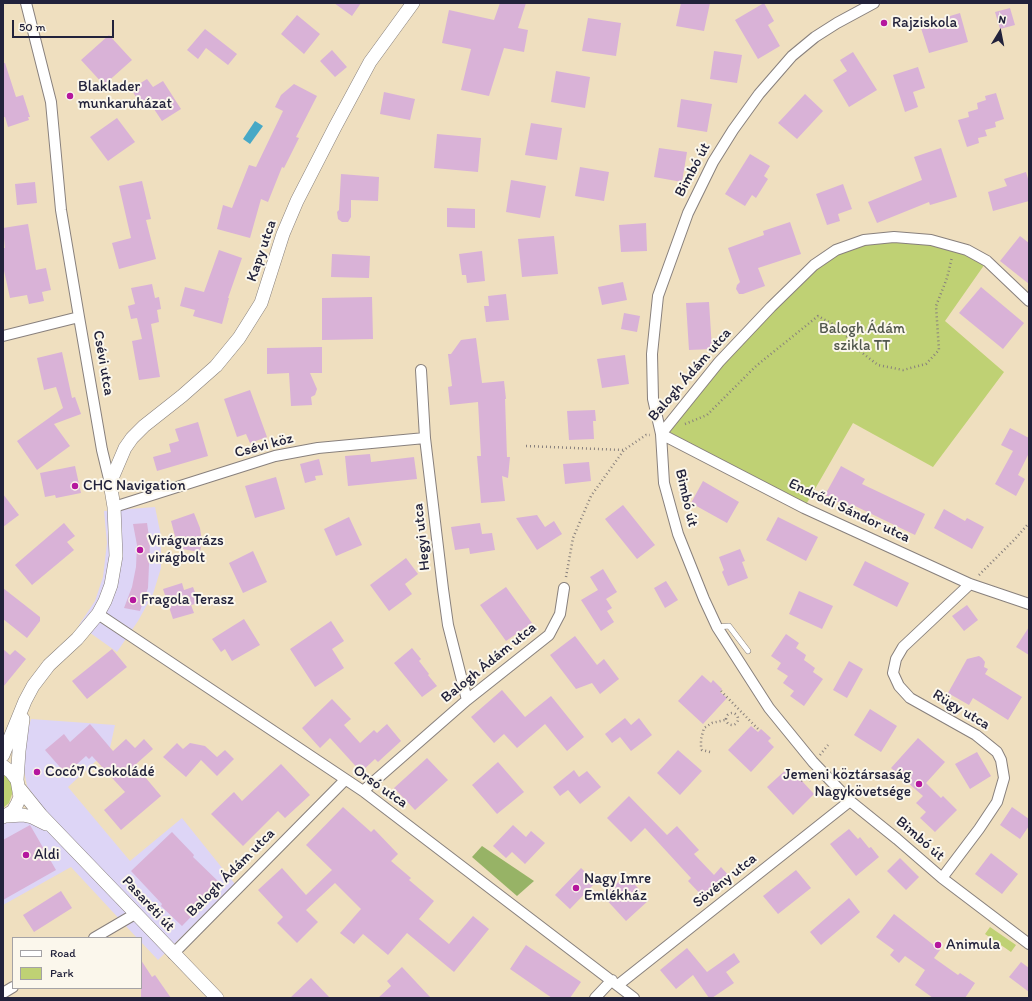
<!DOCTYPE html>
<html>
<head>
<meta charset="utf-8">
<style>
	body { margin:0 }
	#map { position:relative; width:1032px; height:1001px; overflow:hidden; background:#efdfbf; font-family:Itim,sans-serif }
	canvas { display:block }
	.frame { position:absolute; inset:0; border:4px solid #22223b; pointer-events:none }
	.legend { position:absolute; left:12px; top:937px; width:130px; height:52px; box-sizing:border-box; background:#fbf7ec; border:1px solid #a4a2a5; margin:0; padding:5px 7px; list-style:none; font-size:12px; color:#22223b }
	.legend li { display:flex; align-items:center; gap:8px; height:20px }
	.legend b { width:20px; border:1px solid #a4a2a5 }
	.north { position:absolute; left:980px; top:12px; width:40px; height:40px; -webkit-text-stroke:3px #fbf7ec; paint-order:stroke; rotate:10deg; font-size:11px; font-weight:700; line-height:16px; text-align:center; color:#22223b }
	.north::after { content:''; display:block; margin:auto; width:14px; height:18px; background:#22223b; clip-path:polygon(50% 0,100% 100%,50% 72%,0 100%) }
	.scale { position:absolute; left:12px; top:20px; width:102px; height:18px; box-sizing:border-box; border:2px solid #22223b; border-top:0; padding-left:5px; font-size:12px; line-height:14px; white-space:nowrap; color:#22223b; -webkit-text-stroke:3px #fbf7ec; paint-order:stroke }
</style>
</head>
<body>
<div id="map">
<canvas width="1032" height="1001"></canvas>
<div class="frame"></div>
<ul class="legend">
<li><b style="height:5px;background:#fff"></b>Road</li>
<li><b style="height:11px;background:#bfd174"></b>Park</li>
</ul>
<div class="north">N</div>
<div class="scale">50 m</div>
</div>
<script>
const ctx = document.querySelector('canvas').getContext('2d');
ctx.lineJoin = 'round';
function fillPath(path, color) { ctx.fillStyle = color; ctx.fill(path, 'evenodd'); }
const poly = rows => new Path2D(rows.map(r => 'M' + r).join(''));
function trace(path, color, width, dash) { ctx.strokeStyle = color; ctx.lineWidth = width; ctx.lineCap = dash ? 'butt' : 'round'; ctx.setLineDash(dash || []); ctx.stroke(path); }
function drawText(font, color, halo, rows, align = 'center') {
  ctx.font = font + ' Itim,sans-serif'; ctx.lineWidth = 4; ctx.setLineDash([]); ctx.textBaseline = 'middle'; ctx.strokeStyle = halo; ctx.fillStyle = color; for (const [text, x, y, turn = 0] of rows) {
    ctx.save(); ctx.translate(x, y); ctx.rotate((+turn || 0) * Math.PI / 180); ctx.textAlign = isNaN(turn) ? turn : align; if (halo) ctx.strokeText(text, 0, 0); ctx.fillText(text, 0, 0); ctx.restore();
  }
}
const built = poly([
	[155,507,161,536,161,568,153,594,138,621,117,652,79,625,95,601,103,577,107,543,104,511],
	[31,719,115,725,110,748,68,787,130,861,182,818,235,884,158,960,141,942,141,938,137,938,71,867,3,905,3,823,39,803,27,786,22,760,24,742]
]);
const green = poly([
	[864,240,931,240,987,261,945,321,1004,372,933,467,853,423,804,508,661,434,719,362,814,265],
	[3,774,9,779,12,785,13,791,9,803,3,808],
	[990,927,1016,945,1011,952,985,934]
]);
const forest = poly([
	[482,846,534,881,517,896,472,857]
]);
const water = poly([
	[255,121,263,126,250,144,243,139]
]);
const building = poly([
	[334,3,361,3,352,16],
	[500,3,526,3,518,28,528,30,524,52,504,48,489,96,461,90,471,49,442,43,449,10,494,20],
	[681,3,710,3,704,31,676,26],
	[764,3,774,21,768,25,780,46,758,59,735,20],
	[1010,8,1015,25,1000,29,995,12],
	[960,13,968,42,929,53,920,25],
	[297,15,320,34,304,54,281,34],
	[588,18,621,23,616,56,582,51],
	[205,29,237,54,228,65,206,48,198,59,187,50],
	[109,35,132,60,104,85,81,60],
	[332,50,347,67,335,77,320,61],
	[714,51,742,55,737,83,710,79],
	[853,52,877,90,849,107,833,80,847,71,840,60],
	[3,63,5,63,16,97,23,95,30,117,28,117,29,120,8,127,5,117,3,117],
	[918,67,925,88,913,92,918,107,905,112,893,75],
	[556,71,590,77,585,108,551,102],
	[147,79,153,87,163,81,181,109,162,121,148,100,141,105,131,89],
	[294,84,317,96,296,137,299,138,284,168,282,167,268,202,261,199,250,238,217,229,223,205,232,208,249,165,256,167,283,111,275,107,281,95],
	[384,92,415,99,410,120,380,114],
	[996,93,1004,119,995,122,996,127,985,130,987,136,978,138,979,143,967,147,958,120,969,117,968,112,978,109,977,103,986,100,985,96],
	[805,94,823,111,797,139,778,123],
	[681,99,712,104,707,132,677,127],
	[117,118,135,142,108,161,90,137],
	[531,123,562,128,557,160,525,155],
	[437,134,481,138,478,172,434,168],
	[659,148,687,152,682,182,654,177],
	[941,148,957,197,930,205,929,202,877,223,868,202,922,180,914,157],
	[750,154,770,166,764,176,768,179,756,198,752,195,745,206,725,194],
	[580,167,609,172,604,201,575,196],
	[1026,172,1029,182,1029,201,993,211,988,192,1007,186,1004,179],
	[341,174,379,177,378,201,351,200,351,217,348,222,342,222,338,219,337,212,339,210],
	[511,180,546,186,540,218,506,212],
	[142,181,151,219,146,220,156,259,119,269,112,243,131,238,119,186],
	[35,182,37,203,17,205,15,184],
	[843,184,852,209,838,214,840,221,827,225,816,194],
	[447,208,475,209,475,228,447,227],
	[790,222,801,254,758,268,765,286,743,294,739,294,736,289,737,285,740,282,728,248,764,235,763,231],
	[646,223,647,251,621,252,619,225],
	[28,224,36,270,46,268,51,290,42,292,44,301,29,304,27,295,10,298,3,266,3,248,5,248,3,228],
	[554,236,558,274,522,277,518,239],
	[1020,236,1029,243,1029,284,1000,261],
	[219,250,242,258,228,298,229,298,222,324,193,316,195,310,180,306,185,287,204,292],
	[482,251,485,281,467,283,466,275,462,275,459,254],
	[332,254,370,256,369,278,331,277],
	[623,282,627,300,602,305,598,287],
	[152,284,155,298,159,297,161,309,157,310,159,322,151,324,160,377,139,380,132,341,142,339,137,318,131,319,128,306,135,304,131,288],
	[981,287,1024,323,1003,349,959,313],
	[506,294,509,320,486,322,484,306,489,306,488,296],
	[372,297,373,339,322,340,322,298],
	[709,302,712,349,689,350,686,303],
	[624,313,640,316,637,332,621,329],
	[476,338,482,383,504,381,506,399,505,399,507,457,510,457,508,478,502,476,505,501,481,503,477,456,481,456,478,402,450,405,448,387,452,386,448,354,451,354,461,340],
	[322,347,322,373,310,373,317,389,315,395,311,397,312,405,291,406,289,373,267,374,267,348],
	[62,352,72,398,75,397,81,414,54,424,70,446,37,470,17,441,63,408,56,387,44,390,37,358],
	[625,355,629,384,602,388,597,359],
	[250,390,267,437,250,443,246,434,237,437,224,399],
	[595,410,596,421,593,421,594,439,569,440,567,411],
	[198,422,208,456,157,471,153,457,171,452,169,444,179,441,175,429],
	[1010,428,1029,438,1029,453,1018,475,1025,479,1016,496,995,484,1013,451,1001,445],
	[370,454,371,462,414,457,417,479,348,486,345,456],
	[319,459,323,475,315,476,316,480,305,483,300,464],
	[589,462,591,481,565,484,563,464],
	[75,466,81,493,56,498,55,495,45,497,40,473],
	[841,466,865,479,862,484,925,514,915,535,851,504,849,508,825,495],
	[276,477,285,509,255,518,245,486],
	[703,481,739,502,727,523,691,503],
	[3,494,19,515,3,527],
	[623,505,655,545,637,559,605,519],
	[944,509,965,521,967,518,984,527,972,549,934,528],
	[194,513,200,528,202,542,200,552,176,548,176,540,171,521],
	[537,515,545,527,554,521,562,534,537,550,516,518],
	[349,517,362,545,336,556,324,529],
	[778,517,818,537,806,561,766,540],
	[64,523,75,536,67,542,74,550,32,585,15,565],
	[147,523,150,543,149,565,148,588,140,611,124,608,132,587,136,567,137,545,133,524],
	[480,523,482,534,492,533,495,550,470,554,469,548,455,550,451,527],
	[740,549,745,561,742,562,748,578,728,586,722,572,724,570,719,557],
	[253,551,267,582,243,593,229,563],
	[406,558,418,574,405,584,412,594,389,611,370,585],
	[865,561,909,583,897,607,853,585],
	[603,569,617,592,606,599,612,608,607,611,614,622,601,631,581,600,598,590,590,577],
	[666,581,678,600,665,608,654,588],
	[182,583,184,590,193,587,199,603,191,605,194,613,173,619,163,589],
	[506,587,532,623,506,641,480,605],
	[3,588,40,617,40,621,27,638,3,619],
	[799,591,833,606,822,629,789,614],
	[967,605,978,620,964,631,952,616],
	[244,619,260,645,232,661,225,649,221,652,212,639],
	[331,621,344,641,332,649,344,668,315,687,290,649],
	[1029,627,1029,655,1016,647],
	[786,634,799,643,796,648,806,655,804,660,815,668,813,672,823,679,804,706,790,696,794,691,783,683,788,676,777,669,781,663,771,656],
	[575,636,597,665,604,659,619,679,600,694,592,683,576,689,550,655],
	[412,648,421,659,419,661,429,674,428,675,437,686,422,697,394,663],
	[3,649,10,655,15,650,26,659,3,687],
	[112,649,127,667,87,699,72,681],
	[979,656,982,658,985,662,984,667,988,669,985,674,1022,697,1008,720,973,698,969,705,948,693,967,659],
	[849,661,863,669,847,698,833,690],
	[702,675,711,683,713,680,722,689,720,692,727,698,703,724,678,701],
	[502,690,525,717,551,696,584,737,567,751,545,724,517,748,504,734,494,743,471,717],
	[332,699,351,719,344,725,360,743,374,730,377,733,387,724,401,741,378,762,375,759,361,772,330,738,320,748,302,728],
	[870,709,897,726,881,752,854,735],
	[625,718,631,725,639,718,652,735,631,751,620,737,612,743,605,734],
	[90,724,113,751,126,739,135,748,144,739,153,749,135,765,161,796,121,830,104,810,125,792,92,756,89,759,86,756,66,774,45,750,64,734,70,742],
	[751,726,758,732,761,729,771,738,768,741,774,747,751,772,728,750],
	[918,738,945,762,926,783,941,798,943,796,957,810,935,832,920,818,926,812,916,803,923,796,891,768],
	[177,743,183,749,190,743,205,746,217,757,225,750,234,759,217,776,201,760,186,777,163,757],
	[678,750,702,771,680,795,657,773],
	[977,752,991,776,970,789,955,764],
	[427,758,448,780,415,810,394,788],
	[498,762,524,792,497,814,472,785],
	[281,764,310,795,285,818,278,811,243,846,211,814,234,792,242,801],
	[789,767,814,794,793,815,767,787],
	[574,770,579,777,587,771,601,787,580,804,568,790,560,796,553,787],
	[629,796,667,835,677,826,699,850,694,854,714,875,721,867,731,878,707,901,688,881,691,878,645,828,631,842,607,818],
	[343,807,371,832,374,829,398,854,391,861,411,878,409,880,434,901,419,919,449,944,473,916,489,929,454,972,407,933,388,955,363,934,354,944,340,933,361,909,335,883,306,910,318,922,297,943,277,923,283,917,258,890,282,868,306,895,332,870,306,845],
	[1012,807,1029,819,1029,826,1020,839,1000,825],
	[30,825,56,870,3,900,3,840],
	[513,825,526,837,531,831,545,843,525,864,512,852,506,858,493,846],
	[849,829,858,839,860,837,869,848,871,847,879,857,856,876,830,844],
	[172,832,194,855,193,857,222,885,182,926,161,906,162,904,131,871],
	[991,853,1018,874,1002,894,975,874],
	[900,858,919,877,906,890,887,871],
	[581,868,596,882,570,909,555,895],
	[796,870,811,888,778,914,763,896],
	[626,875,649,900,626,921,603,896],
	[61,891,72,908,34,932,23,915],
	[849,898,860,912,821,945,810,932],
	[894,914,940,950,934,958,958,975,960,973,975,983,965,998,933,998,915,985,925,970,905,956,899,963,890,955,894,950,876,937],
	[526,945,581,982,570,998,552,998,510,969],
	[687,948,707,972,734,953,740,962,726,972,734,983,712,998,709,998,693,975,676,989,660,970],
	[141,960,152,977,155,975,171,998,141,998],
	[1021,962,1029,968,1029,992,1009,977],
	[402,967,431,998,378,998,391,986,387,981],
	[311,978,330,998,290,998]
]);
const path = poly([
	[685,424,707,415,756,366,818,316,838,327,861,352,878,365,903,370,926,364,939,350,936,306,947,278,952,257],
	[526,446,623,450],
	[979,575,1015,539,1029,523],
	[566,577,573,538,591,496,624,450,646,435,650,435],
	[721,691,759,730],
	'726 719a6 6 0 1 1 12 0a6 6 0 1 1-12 0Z',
	[710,752,702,750,701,747,701,739,704,728,712,723,725,720],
	[820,755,828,745],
	[801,781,806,776,810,780,813,778]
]);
const service = poly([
	[717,627,729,626,748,651]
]);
const minor = poly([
	[26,3,51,102,61,210,79,317,102,450,110,483],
	[874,3,837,23,815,37,792,56,759,94,733,130,713,162,688,213,658,296,652,354,653,399,661,434,664,483,678,534,704,599,717,627,769,708,813,762,850,801,897,839,942,878,1029,944],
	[3,336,79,317],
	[421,370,425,438,443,589,448,625,467,700],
	[661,434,719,362,771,307,814,265,836,250,864,240,894,237,931,240,967,250,987,261,1029,301],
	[661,434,804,508,970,584,1029,604],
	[114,507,275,456,318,448,425,438],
	[98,614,363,791,634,998],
	[363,791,467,700,549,635,560,614,564,588],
	[942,878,979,829,997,802,1004,778,1001,760,997,752,976,735,910,698,899,686,893,673,896,659,903,647,970,584],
	[94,938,135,914],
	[173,954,345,780],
	[618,985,850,801],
	[3,993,13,987],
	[595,998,612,980]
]);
const tertiary = poly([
	[3,755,25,701,33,686,49,665,77,639,98,614,105,601,111,585,116,556,114,507,110,483,125,448,132,438,144,426,182,396,216,366,239,338,261,303,283,234,297,201,335,127,370,62,413,3],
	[3,766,11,772,17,780,20,797,17,804,13,811,3,817],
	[17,780,19,751,23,719],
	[20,789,41,815,217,998],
	[7,816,23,815,32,817,46,824]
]);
const markers = [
	[884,23,4,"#b5179e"],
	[70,96,4,"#b5179e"],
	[75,486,4,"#b5179e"],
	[140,550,4,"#b5179e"],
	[133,600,4,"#b5179e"],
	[37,772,4,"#b5179e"],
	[919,784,4,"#b5179e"],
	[26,855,4,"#b5179e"],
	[576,888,4,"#b5179e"],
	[938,945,4,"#b5179e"]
];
const poiNames = [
	["Rajziskola",892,23],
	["Blaklader",78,87],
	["munkaruházat",78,104],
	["CHC Navigation",83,486],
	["Virágvarázs",148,541],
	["virágbolt",148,558],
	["Fragola Terasz",141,600],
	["Cocó7 Csokoládé",45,772],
	["Jemeni köztársaság",911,775,"right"],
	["Nagykövetsége",911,792,"right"],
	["Aldi",34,855],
	["Nagy Imre",584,879],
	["Emlékház",584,896],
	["Animula",946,945]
];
const streetNames = [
	["Bimbó út",693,170,-62],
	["Kapy utca",262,251,-71],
	["Csévi utca",103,363,80],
	["Balogh Ádám utca",690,375,-49],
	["Csévi köz",264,446,-15],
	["Bimbó út",686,498,77],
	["Endrődi Sándor utca",849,511,25],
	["Hegyi utca",422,537,-96],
	["Balogh Ádám utca",489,663,-39],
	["Rügy utca",961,710,31],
	["Orsó utca",380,787,35],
	["Bimbó út",920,839,41],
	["Balogh Ádám utca",231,873,-45],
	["Sövény utca",725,881,-39],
	["Pasaréti út",148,904,47]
];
const parkNames = [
	["Balogh Ádám",862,329],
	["szikla TT",862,346]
];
fillPath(built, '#ddd5f6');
fillPath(green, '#bfd174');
fillPath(forest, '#97b366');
fillPath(water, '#47a8c6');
fillPath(building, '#d9b2d7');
trace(service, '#88807d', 6);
trace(minor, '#88807d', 12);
trace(tertiary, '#88807d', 14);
trace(path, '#88807d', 2.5, [1, 3]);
trace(service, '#fff', 5);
trace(minor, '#fff', 10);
trace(tertiary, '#fff', 13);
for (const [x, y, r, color] of markers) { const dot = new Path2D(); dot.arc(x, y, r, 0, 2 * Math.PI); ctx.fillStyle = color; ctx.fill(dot); trace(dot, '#fbf7ec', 1.5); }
drawText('15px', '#22223b', '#fbf7ec', poiNames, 'left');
drawText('15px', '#22223b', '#fbf7ec', streetNames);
drawText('15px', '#51574c', '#fbf7ec', parkNames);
</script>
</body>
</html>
